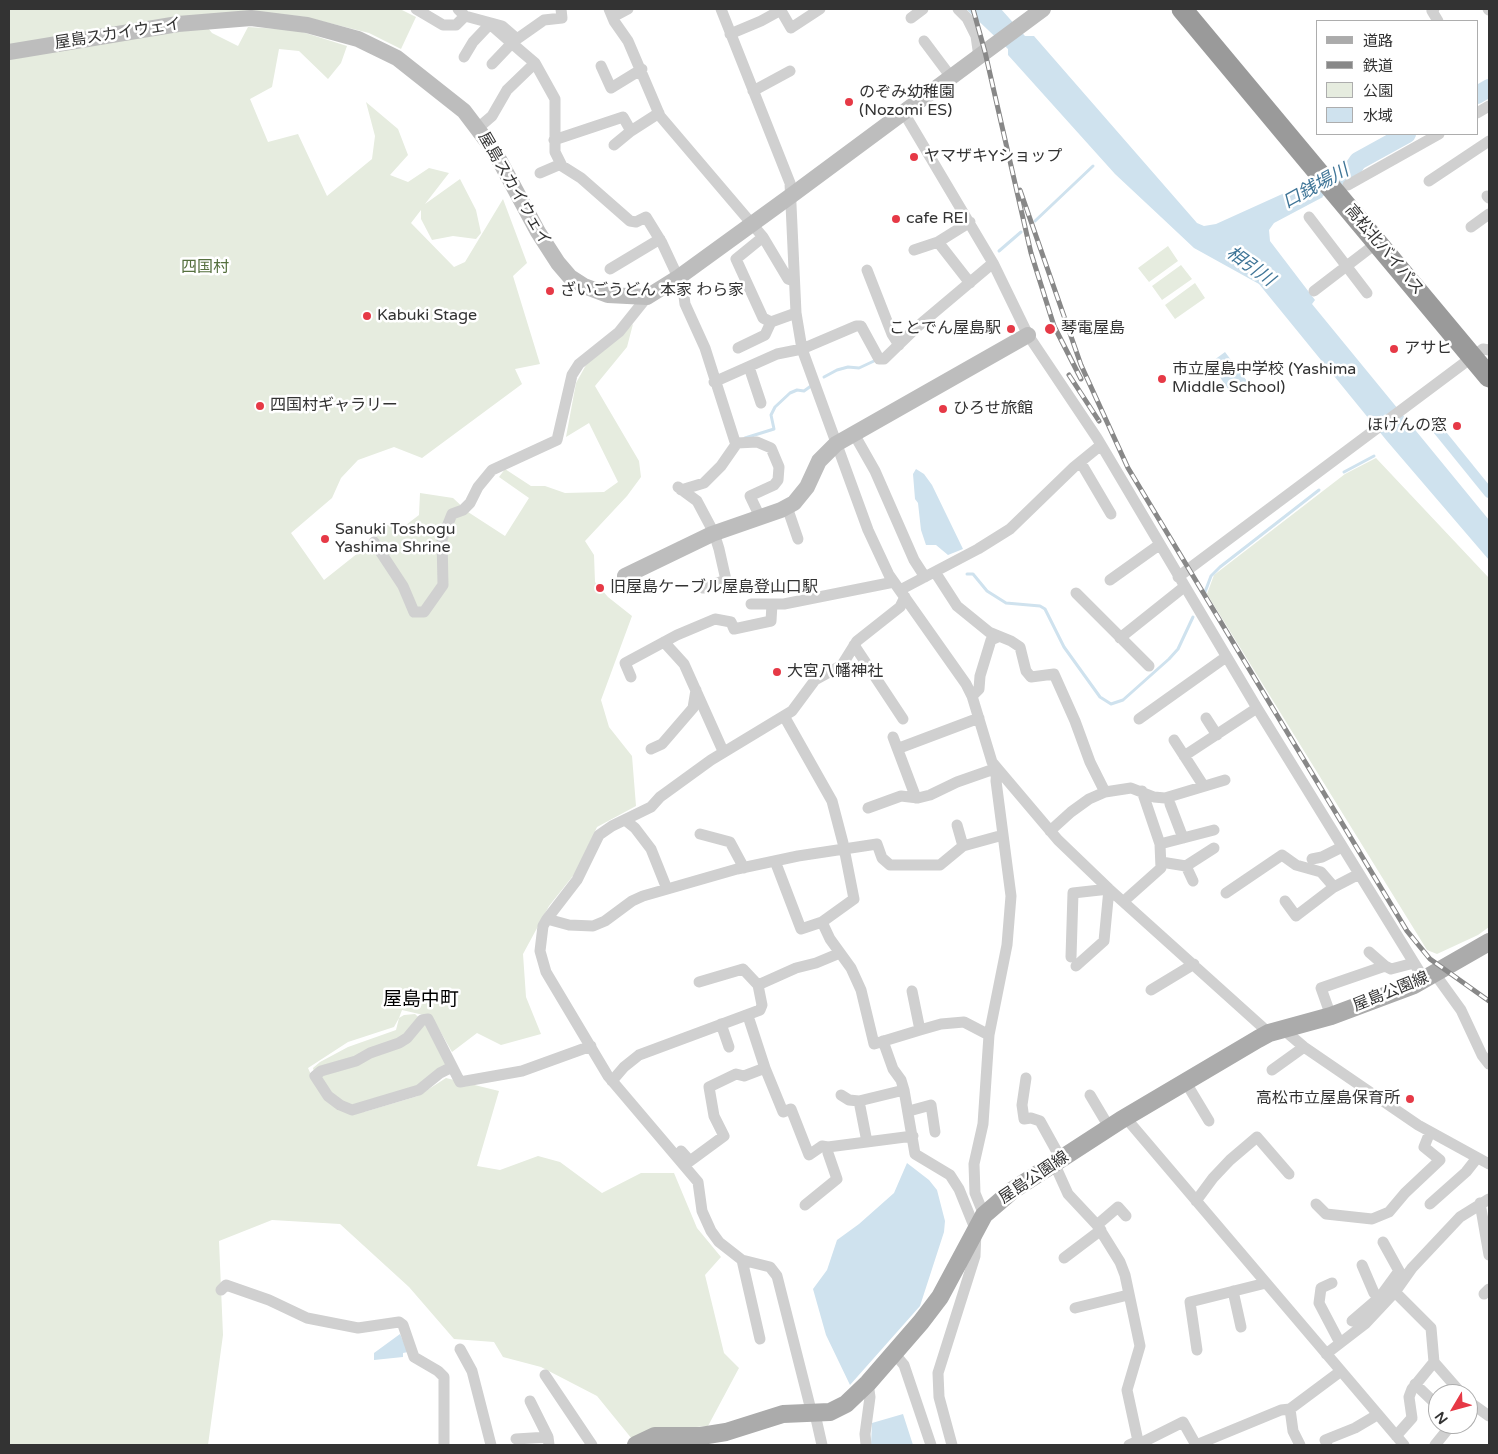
<!DOCTYPE html>
<html>
<head>
<meta charset="utf-8">
<style>
	body { margin:0 }
	#map { position:relative; width:1498px; height:1454px; overflow:hidden; background:#fff; font-family:"Varela Round","Noto Sans JP",sans-serif }
	canvas { display:block }
	.frame { position:absolute; inset:0; border:10px solid #333; pointer-events:none }
	.legend { position:absolute; left:1316px; top:20px; width:162px; height:115px; box-sizing:border-box; background:#fff; border:1px solid #adadad; margin:0; padding:6px 9px; list-style:none; font-size:15px; color:#333 }
	.legend li { display:flex; align-items:center; gap:10px; height:25px }
	.legend b { width:25px; border:1px solid #adadad }
	.north { position:absolute; left:1428px; top:1384px; width:50px; height:50px; box-sizing:border-box; background:#fff; border:1px solid #adadad; border-radius:50%; rotate:233deg; font-size:14px; font-weight:700; line-height:20px; text-align:center; color:#333 }
	.north::after { content:''; display:block; margin:auto; width:18px; height:22px; background:#e63946; clip-path:polygon(50% 0,100% 100%,50% 72%,0 100%) }
</style>
</head>
<body>
<div id="map">
<canvas width="1498" height="1454"></canvas>
<div class="frame"></div>
<ul class="legend">
<li><b style="height:6px;background:#ababab"></b>道路</li>
<li><b style="height:6px;background:#888"></b>鉄道</li>
<li><b style="height:14px;background:#e6ecdf"></b>公園</li>
<li><b style="height:14px;background:#cfe2ee"></b>水域</li>
</ul>
<div class="north">N</div>
</div>
<script>
const ctx = document.querySelector('canvas').getContext('2d');
ctx.lineJoin = 'round';
function fillPath(path, color) { ctx.fillStyle = color; ctx.fill(path, 'evenodd'); }
const poly = rows => new Path2D(rows.map(r => 'M' + r).join(''));
function trace(path, color, width, dash) { ctx.strokeStyle = color; ctx.lineWidth = width; ctx.lineCap = dash ? 'butt' : 'round'; ctx.setLineDash(dash || []); ctx.stroke(path); }
function drawText(font, color, halo, rows, align = 'center') {
  ctx.font = font + ' "Varela Round","Noto Sans JP",sans-serif'; ctx.lineWidth = 5; ctx.setLineDash([]); ctx.textBaseline = 'middle'; ctx.strokeStyle = halo; ctx.fillStyle = color; for (const [text, x, y, turn = 0] of rows) {
    ctx.save(); ctx.translate(x, y); ctx.rotate((+turn || 0) * Math.PI / 180); ctx.textAlign = isNaN(turn) ? turn : align; if (halo) ctx.strokeText(text, 0, 0); ctx.fillText(text, 0, 0); ctx.restore();
  }
}
const green = poly([
	[9,9,400,9,416,17,401,49,369,33,305,17,252,11,200,18,212,33,238,46,248,27,296,30,347,46,341,63,328,79,299,51,279,49,272,87,250,99,268,142,298,134,327,196,372,159,375,136,366,102,398,129,408,155,390,175,408,182,429,168,449,173,425,204,460,179,476,210,481,233,476,239,453,236,432,240,421,219,421,210,411,223,454,267,465,262,503,199,527,263,513,276,540,364,515,369,522,384,422,458,394,447,358,460,341,478,332,498,291,533,324,580,368,545,380,529,392,523,402,528,419,515,420,493,453,498,468,512,505,536,529,498,499,477,505,469,531,486,545,486,565,493,604,492,618,482,589,423,566,437,576,383,586,365,633,324,627,347,595,386,639,461,641,477,627,496,585,541,594,555,595,582,608,597,632,616,601,700,609,727,632,756,636,806,597,827,576,872,549,906,523,954,526,997,541,1034,501,1045,477,1033,452,1052,432,1017,402,1010,399,1018,404,1015,415,1014,429,1027,449,1067,437,1071,424,1085,417,1089,377,1099,358,1109,347,1109,328,1096,315,1076,313,1068,320,1062,348,1047,396,1030,399,1018,394,1027,348,1042,308,1068,317,1088,344,1112,364,1112,418,1096,446,1078,499,1091,477,1166,500,1170,538,1156,560,1162,602,1193,641,1173,674,1173,697,1228,721,1257,705,1275,724,1353,739,1368,708,1426,660,1430,632,1439,597,1396,541,1367,503,1357,494,1342,454,1339,409,1287,340,1224,272,1220,219,1241,223,1335,208,1445,9,1445],
	[1168,246,1178,261,1149,282,1138,268],
	[1181,265,1192,279,1162,300,1152,286],
	[1195,283,1205,298,1175,319,1165,305],
	[1376,458,1489,578,1489,927,1478,935,1437,954,1427,950,1207,594,1214,575,1345,474]
]);
const water = poly([
	[966,9,1001,9,1025,36,1034,36,1197,223,1204,226,1216,224,1311,181,1323,197,1274,223,1269,230,1270,241,1315,300,1312,304,1489,520,1489,560,1387,441,1259,284,1194,248,1161,217,1115,174,1008,55,1008,49],
	[1225,352,1247,381,1231,393,1210,363],
	[916,469,924,474,932,485,963,549,948,555,936,545,926,545,921,530,918,503,915,499,913,474],
	[907,1163,929,1180,937,1190,945,1221,944,1232,920,1306,850,1385,826,1335,813,1289,827,1270,837,1240,859,1224,894,1193],
	[400,1334,408,1352,403,1353,403,1357,374,1360,374,1353],
	[903,1414,913,1445,871,1445,872,1423]
]);
const stream = poly([
	[1035,221,1093,166],
	[999,251,1021,232],
	[824,377,837,370,848,367,859,368,874,361],
	[745,438,774,429,771,415,775,407,790,393,797,390,804,391,811,386],
	[1344,472,1374,456],
	[967,574,973,574,987,591,1006,603,1040,606,1045,609,1064,647,1100,697,1111,704,1123,700,1169,659,1178,649,1193,617],
	[1205,592,1211,576,1220,567,1319,490]
]);
const canal = poly([
	[1438,430,1489,493]
]);
const river = poly([
	[1477,95,1489,88],
	[1296,200,1351,171,1358,161,1407,134]
]);
const street = poly([
	[416,9,443,25,456,25,465,16],
	[458,9,465,16,502,26,517,39,544,20,562,18,561,9],
	[609,9,614,21,628,41,660,116,763,237,736,259,763,318,771,322],
	[721,9,790,183,796,313,802,349,868,530,889,575,966,684,972,696,992,762,997,768,1058,840,1109,889,1269,1033],
	[780,9,791,28,820,9],
	[958,9,967,18,976,36,979,57],
	[1434,9,1432,11,1438,21],
	[1488,9,1489,10],
	[613,17,628,9],
	[911,18,923,9],
	[730,34,761,21,781,10],
	[924,41,951,77],
	[464,57,473,42,490,24,522,52,535,63,555,99,555,152,562,166,581,178,630,221,636,222,646,217,662,243,683,288,685,304,705,348,736,445],
	[492,64,511,44],
	[601,66,611,88,642,69],
	[753,91,790,71],
	[904,113,993,263,1028,335,1097,438,1257,708,1424,979],
	[1477,113,1489,106],
	[478,128,492,116,507,90,535,63],
	[554,140,623,117,631,131,659,113],
	[614,145,631,131],
	[540,173,561,164],
	[1429,181,1489,141],
	[1348,185,1439,134],
	[1487,196,1489,198],
	[1309,217,1367,293],
	[1471,227,1489,214],
	[763,237,788,279,794,281],
	[938,242,970,283],
	[914,250,938,242,970,222],
	[610,269,660,239],
	[867,270,892,334,899,345],
	[1314,291,1378,242],
	[738,348,765,335,771,322,796,313],
	[749,367,761,403],
	[714,382,777,354,802,349,856,326,861,326,879,359,884,359,917,327,993,263],
	[854,434,875,471,914,560,925,577],
	[1081,463,1111,514],
	[678,487,697,501,714,533,719,549,726,580,703,588],
	[681,490,704,483,721,466,737,443,757,442,771,448,779,467,778,480,774,485,750,496,760,517],
	[787,507,798,539],
	[374,542,403,586,414,612,424,612,443,585,442,539,452,514,463,510,470,503,478,487,492,470,557,440,572,375,579,364,619,332,647,297],
	[935,572,957,606,989,632,1011,641,1020,647,1026,671,1031,677,1054,674,1075,721,1090,762,1105,792],
	[1178,577,1483,349,1489,350],
	[1110,580,1159,545],
	[900,590,978,549,1010,529,1074,467,1101,445],
	[1076,593,1149,666],
	[751,604,784,604,894,582],
	[1120,638,1184,587],
	[664,642,684,664,723,751],
	[854,645,903,719],
	[631,677,625,663,677,635,715,619,731,622,734,629,771,621,772,604],
	[972,696,979,689,980,676,991,640,998,637],
	[784,716,832,801,843,843,854,899,822,922],
	[1206,718,1217,735],
	[1139,719,1226,657],
	[893,737,916,798],
	[1174,740,1203,785],
	[902,747,979,718],
	[651,749,662,744,693,708,696,690],
	[1184,756,1257,708],
	[1170,804,1183,838],
	[868,808,901,796,918,798,930,795,957,782,997,768],
	[625,820,635,828,651,849,667,889],
	[957,825,963,846],
	[1050,831,1071,812,1089,799,1105,792,1131,788,1154,797,1165,798,1225,780],
	[700,834,730,842,744,868],
	[1160,844,1214,830],
	[1312,859,1322,857,1342,847],
	[775,861,801,929,822,922,830,939,851,968,861,990,874,1044,920,1030],
	[1161,862,1186,866,1214,848],
	[1186,866,1193,881],
	[1226,893,1282,855,1296,865,1321,872,1334,887],
	[1124,901,1161,868,1160,844,1142,791],
	[1285,901,1296,916,1334,887,1359,874],
	[547,919,569,925,593,926,605,921,632,901,643,896,737,869,798,856,877,844,882,858,890,865,940,865,963,846,1003,835],
	[1369,952,1385,966],
	[1071,957,1073,893,1109,889,1104,941,1076,966],
	[1435,974,1461,1010,1482,1055,1489,1064],
	[758,985,796,968,816,963,840,953],
	[1151,990,1194,964],
	[912,991,920,1030,941,1024,964,1022,989,1035],
	[1331,1016,1321,988,1385,966,1391,969,1414,963],
	[721,1024,729,1047],
	[1284,1030,1304,1047,1418,1125,1489,1164],
	[883,1041,893,1069,901,1080,904,1090,915,1154,950,1175,959,1189,976,1231,975,1256,938,1373,939,1397,952,1445],
	[452,1067,440,1073,419,1090,352,1110,340,1105,328,1096,315,1076,321,1071,356,1061,370,1053,399,1043,407,1038,422,1020,428,1019,460,1082,522,1071,591,1046],
	[765,1068,783,1112,791,1109,809,1155,822,1146,828,1147,828,1153,837,1179,805,1205],
	[1272,1070,1304,1047],
	[1026,1078,1022,1105,1024,1119,1031,1118,1040,1121,1061,1159],
	[612,1081,624,1067,639,1055,760,1010,762,1005,758,985,743,969,699,982],
	[1185,1081,1209,1121],
	[841,1095,849,1100,859,1101],
	[1090,1095,1109,1127],
	[909,1111,931,1105,935,1132],
	[1125,1117,1404,1445],
	[867,1142,859,1101,904,1090],
	[828,1147,913,1136],
	[681,1151,690,1161,724,1136,714,1116,709,1087,736,1074,744,1076,765,1068,748,1016],
	[1054,1163,1068,1194,1097,1225,1120,1262,1125,1275,1140,1346,1127,1390,1138,1441,1129,1445],
	[1196,1201,1213,1178,1230,1160,1257,1137,1289,1174],
	[1480,1203,1489,1255],
	[1316,1204,1326,1214,1372,1219,1389,1212,1405,1193,1440,1160,1424,1147,1430,1132],
	[1430,1204,1466,1172,1477,1158],
	[984,1215,975,1193,974,1164,983,1124,989,1035,1007,945,1011,896,996,781,997,768],
	[1097,1225,1118,1207,1126,1216],
	[1383,1242,1399,1271,1380,1297,1384,1301],
	[1064,1258,1101,1230],
	[742,1260,760,1339],
	[1332,1283,1321,1288,1319,1303,1340,1343],
	[221,1290,226,1285,269,1300,307,1318,358,1328,399,1322,403,1325,414,1357,438,1371,444,1377,444,1445],
	[1233,1291,1241,1327],
	[1484,1294,1489,1289],
	[1075,1308,1128,1295],
	[1352,1321,1380,1297,1374,1293,1362,1265],
	[460,1349,472,1371,491,1445],
	[1197,1350,1190,1302,1266,1283],
	[894,1353,904,1365,931,1445],
	[1326,1354,1365,1324,1395,1292],
	[1434,1362,1462,1394],
	[545,1375,592,1445],
	[1415,1384,1438,1406],
	[530,1401,548,1437],
	[1468,1401,1489,1416],
	[812,1414,777,1276,770,1267,742,1260,719,1242,711,1231,702,1211,698,1182,608,1076,546,972,540,951,543,926,547,919,577,880,599,835,612,826,651,807,660,797,711,760,792,711,815,680,842,665,857,641,900,607,905,597],
	[815,1414,822,1445],
	[1396,1436,1412,1418,1409,1397,1412,1389,1434,1362,1431,1328,1395,1292,1412,1268,1460,1217,1489,1199],
	[516,1439,548,1437,549,1445],
	[1138,1441,1139,1444,1183,1422,1196,1445],
	[866,1445,865,1434,870,1397,868,1383],
	[1196,1445,1281,1410,1290,1409],
	[1300,1445,1293,1431,1290,1409,1341,1371],
	[1327,1445,1325,1440,1355,1428,1377,1415],
	[1435,1445,1452,1424]
]);
const secondary = poly([
	[9,52,178,24,251,18,307,25,358,39,397,58,464,111,495,152,538,232,558,263,570,277,584,286,608,295,647,297,679,277,792,195,1043,9],
	[625,576,712,534,781,510,794,503,807,487,819,461,836,444,1028,335]
]);
const primary = poly([
	[636,1445,655,1436,701,1436,726,1432,783,1414,830,1412,846,1404,868,1383,921,1322,940,1297,984,1215,1013,1190,1121,1120,1258,1039,1269,1033,1331,1016,1414,985,1489,942]
]);
const highway = poly([
	[1182,9,1489,377]
]);
const rail = poly([
	[973,9,985,52,1031,253,1054,326,1081,379],
	[1020,190,1081,365,1128,468,1407,931,1430,959,1489,1001],
	[1069,375,1099,421]
]);
const markers = [
	[849,102,5,"#e63946"],
	[914,157,5,"#e63946"],
	[896,219,5,"#e63946"],
	[550,291,5,"#e63946"],
	[367,316,5,"#e63946"],
	[1011,329,5,"#e63946"],
	[1050,329,6,"#e63946"],
	[1394,349,5,"#e63946"],
	[1162,379,5,"#e63946"],
	[260,406,5,"#e63946"],
	[943,409,5,"#e63946"],
	[1457,426,5,"#e63946"],
	[325,539,5,"#e63946"],
	[600,588,5,"#e63946"],
	[777,672,5,"#e63946"],
	[1410,1099,5,"#e63946"]
];
const streetNames = [
	["屋島スカイウェイ",118,34,-9],
	["屋島スカイウェイ",514,189,60],
	["高松北バイパス",1384,250,50],
	["屋島公園線",1391,992,-22],
	["屋島公園線",1034,1178,-34]
];
const poiNames = [
	["のぞみ幼稚園",859,93],
	["(Nozomi ES)",859,111],
	["ヤマザキYショップ",924,157],
	["cafe REI",906,219],
	["ざいごうどん 本家 わら家",560,291],
	["Kabuki Stage",377,316],
	["ことでん屋島駅",1001,329,"right"],
	["琴電屋島",1061,329],
	["アサヒ",1404,349],
	["市立屋島中学校 (Yashima",1172,370],
	["Middle School)",1172,388],
	["四国村ギャラリー",270,406],
	["ひろせ旅館",953,409],
	["ほけんの窓",1447,426,"right"],
	["Sanuki Toshogu",335,530],
	["Yashima Shrine",335,548],
	["旧屋島ケーブル屋島登山口駅",610,588],
	["大宮八幡神社",787,672],
	["高松市立屋島保育所",1400,1099,"right"]
];
const parkNames = [
	["四国村",205,268]
];
const waterNames = [
	["口銭場川",1316,187,-29],
	["相引川",1250,267,36]
];
const quarterNames = [
	["屋島中町",421,1000]
];
fillPath(green, '#e6ecdf');
fillPath(water, '#cfe2ee');
trace(stream, '#cfe2ee', 3);
trace(canal, '#cfe2ee', 10);
trace(river, '#cfe2ee', 18);
trace(street, '#d0d0d0', 11);
trace(secondary, '#bdbdbd', 16);
trace(primary, '#ababab', 18);
trace(highway, '#9a9a9a', 21);
trace(rail, '#888', 5);
trace(rail, '#fff', 3, [9]);
for (const [x, y, r, color] of markers) { const dot = new Path2D(); dot.arc(x, y, r, 0, 2 * Math.PI); ctx.fillStyle = color; ctx.fill(dot); trace(dot, '#fff', 2); }
drawText('16px', '#333', '#fff', streetNames);
drawText('16px', '#333', '#fff', poiNames, 'left');
drawText('16px', '#56703f', '#fff', parkNames);
drawText('italic 18px', '#3f7597', '#fff', waterNames);
drawText('19px', '#000', '#fff', quarterNames);
</script>
</body>
</html>
